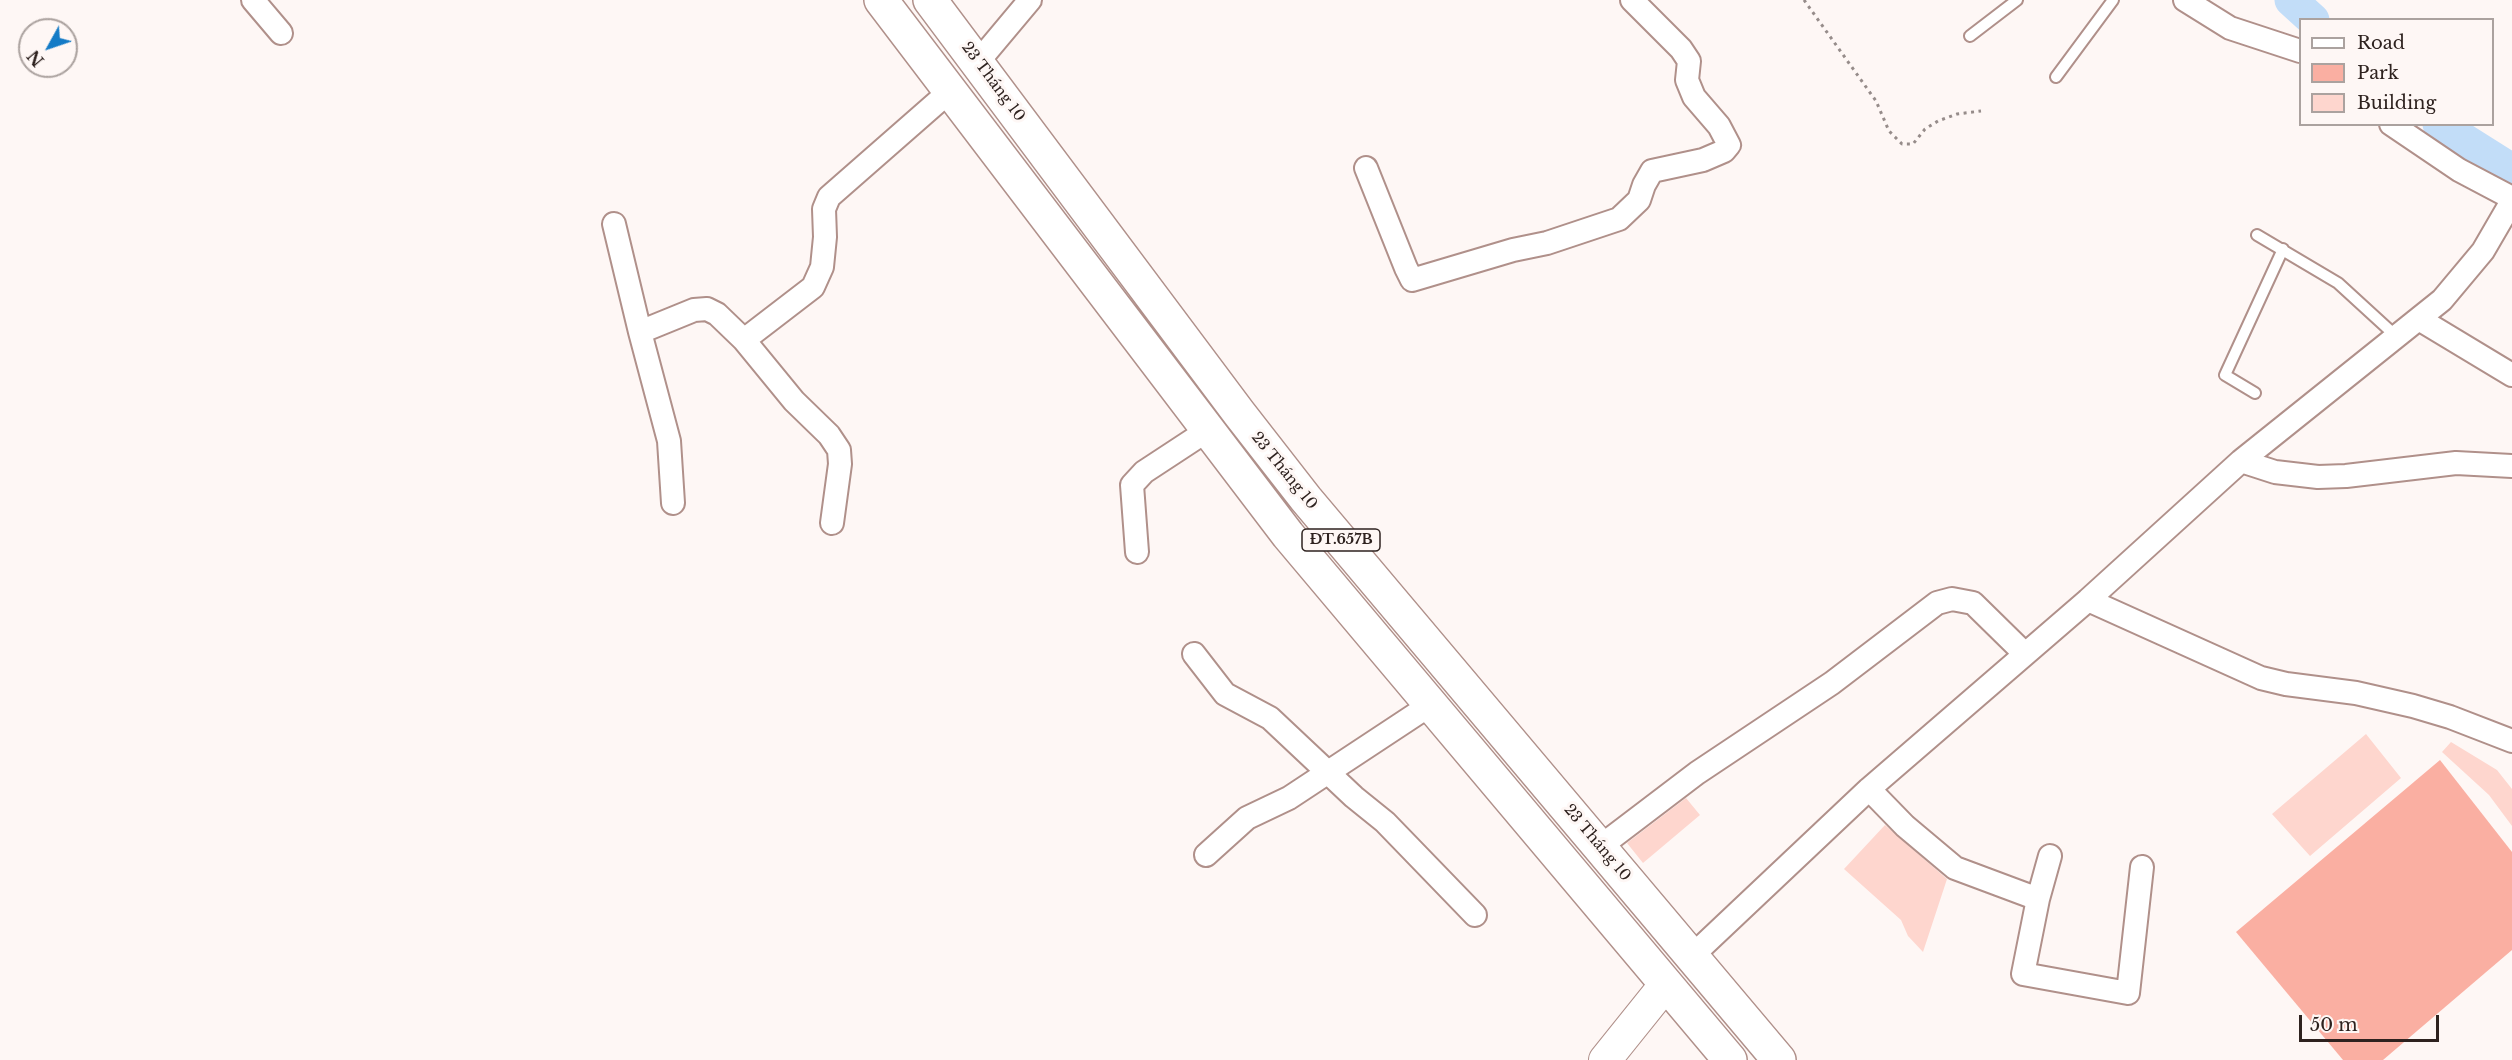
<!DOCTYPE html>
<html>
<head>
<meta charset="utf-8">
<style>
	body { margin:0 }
	#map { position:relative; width:2512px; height:1060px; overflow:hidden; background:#fef7f5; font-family:"Libre Baskerville",serif }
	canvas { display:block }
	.legend { position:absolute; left:2299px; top:18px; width:195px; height:108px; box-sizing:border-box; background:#fef7f5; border:2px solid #aba29f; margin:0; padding:8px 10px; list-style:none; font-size:18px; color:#2e221f }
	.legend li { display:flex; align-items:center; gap:12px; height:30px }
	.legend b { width:30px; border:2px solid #aba29f }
	.north { position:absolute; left:18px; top:18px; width:60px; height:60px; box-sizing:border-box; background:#fef7f5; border:2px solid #aba29f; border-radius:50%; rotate:230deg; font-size:16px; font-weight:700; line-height:24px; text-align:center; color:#2e221f }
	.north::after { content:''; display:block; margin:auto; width:21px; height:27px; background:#147bc6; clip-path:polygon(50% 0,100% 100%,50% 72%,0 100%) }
	.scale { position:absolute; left:2299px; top:1015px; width:140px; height:27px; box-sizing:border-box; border:3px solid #2e221f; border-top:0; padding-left:8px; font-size:18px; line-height:21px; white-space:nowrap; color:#2e221f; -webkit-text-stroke:4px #fef7f5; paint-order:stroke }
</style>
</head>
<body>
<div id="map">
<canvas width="2512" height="1060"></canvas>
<ul class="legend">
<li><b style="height:8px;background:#fff"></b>Road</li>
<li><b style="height:16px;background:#faafa2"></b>Park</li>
<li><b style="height:16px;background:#fed6ce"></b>Building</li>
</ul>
<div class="north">N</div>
<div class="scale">50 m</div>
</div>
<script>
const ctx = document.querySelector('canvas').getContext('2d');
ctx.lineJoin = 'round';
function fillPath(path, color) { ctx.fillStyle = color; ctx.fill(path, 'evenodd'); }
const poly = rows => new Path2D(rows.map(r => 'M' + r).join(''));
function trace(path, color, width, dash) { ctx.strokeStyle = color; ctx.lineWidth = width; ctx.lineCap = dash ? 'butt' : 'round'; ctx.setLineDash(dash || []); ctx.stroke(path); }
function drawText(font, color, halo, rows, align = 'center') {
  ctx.font = font + ' "Libre Baskerville",serif'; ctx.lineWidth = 6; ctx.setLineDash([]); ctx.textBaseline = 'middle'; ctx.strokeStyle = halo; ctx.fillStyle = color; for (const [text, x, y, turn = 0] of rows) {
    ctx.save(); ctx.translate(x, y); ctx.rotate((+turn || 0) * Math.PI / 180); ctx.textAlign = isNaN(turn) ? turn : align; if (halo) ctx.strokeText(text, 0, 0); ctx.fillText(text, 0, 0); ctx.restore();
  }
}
const green = poly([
	[2440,760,2512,852,2512,950,2383,1060,2343,1060,2236,932]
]);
const river = poly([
	[2291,0,2313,20],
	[2439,124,2512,170]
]);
const building = poly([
	[2366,734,2401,778,2310,856,2272,814],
	[2451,742,2497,770,2512,789,2512,826,2489,795,2442,752],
	[1686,798,1700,815,1643,863,1627,843],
	[1885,825,1947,879,1923,952,1908,936,1901,920,1844,869]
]);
const path = poly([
	[1804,0,1876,101,1889,131,1902,144,1913,144,1925,129,1938,121,1957,114,1981,111]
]);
const lane = poly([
	[1970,36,2017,0],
	[2056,77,2113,0],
	[2257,235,2338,283,2397,337],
	[2255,393,2225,375,2283,249]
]);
const street = poly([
	[253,0,281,33],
	[2185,0,2230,28,2300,51],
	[978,62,1030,0],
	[2391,124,2459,170,2512,198],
	[1366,168,1406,268,1412,280,1513,250,1547,243,1619,219,1639,200,1644,185,1652,171,1703,160,1724,151,1729,145,1719,126,1694,97,1687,80,1689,61,1681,49,1632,0],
	[614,224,640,332,694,310,707,309,717,314,744,340,794,401,829,435,839,450,840,464,832,523],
	[2419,319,2512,375],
	[640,332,669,441,673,503],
	[744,340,813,287,822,267,825,237,824,209,829,197,950,91],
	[2241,461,2275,472,2318,477,2346,476,2456,463,2512,466],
	[1137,552,1132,485,1144,472,1208,430],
	[2088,600,2261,678,2286,684,2356,693,2413,706,2450,717,2512,741],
	[1194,654,1225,694,1270,718,1354,797,1385,822,1475,915],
	[1869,789,1905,826,1955,868,2038,899],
	[1601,846,1697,773,1832,683,1937,603,1952,599,1973,603,2025,654],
	[1206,855,1247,818,1289,798,1430,705],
	[2050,856,2038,899,2023,974,2128,993,2142,867],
	[1692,956,1869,789,2088,600,2241,461,2442,300,2483,251,2512,201]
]);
const secondary = poly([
	[1605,1060,1666,984]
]);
const primary = poly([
	[881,0,1288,535,1730,1060],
	[930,0,1239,413,1306,499,1779,1060]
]);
const shields = [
	[1341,540,78]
];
const shieldNames = [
	["ĐT.657B",1341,540]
];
const streetNames = [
	["23 Tháng 10",993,82,53],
	["23 Tháng 10",1284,471,51],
	["23 Tháng 10",1597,843,50]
];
fillPath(green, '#faafa2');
trace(river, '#c2ddf8', 33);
fillPath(building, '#fed6ce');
trace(lane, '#b0908a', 14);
trace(street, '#b0908a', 26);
trace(secondary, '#b0908a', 34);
trace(primary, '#b0908a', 36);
trace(path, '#968c8a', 3, [3, 4.5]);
trace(lane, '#fff', 10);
trace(street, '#fff', 22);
trace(secondary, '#fff', 32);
trace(primary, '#fff', 33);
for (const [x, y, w] of shields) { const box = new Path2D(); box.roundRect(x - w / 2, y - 11, w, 22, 4.5); ctx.fillStyle = '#fef7f5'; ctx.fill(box); trace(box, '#2e221f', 1.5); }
drawText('bold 14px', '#2e221f', null, shieldNames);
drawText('15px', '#2e221f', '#fef7f5', streetNames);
</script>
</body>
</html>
